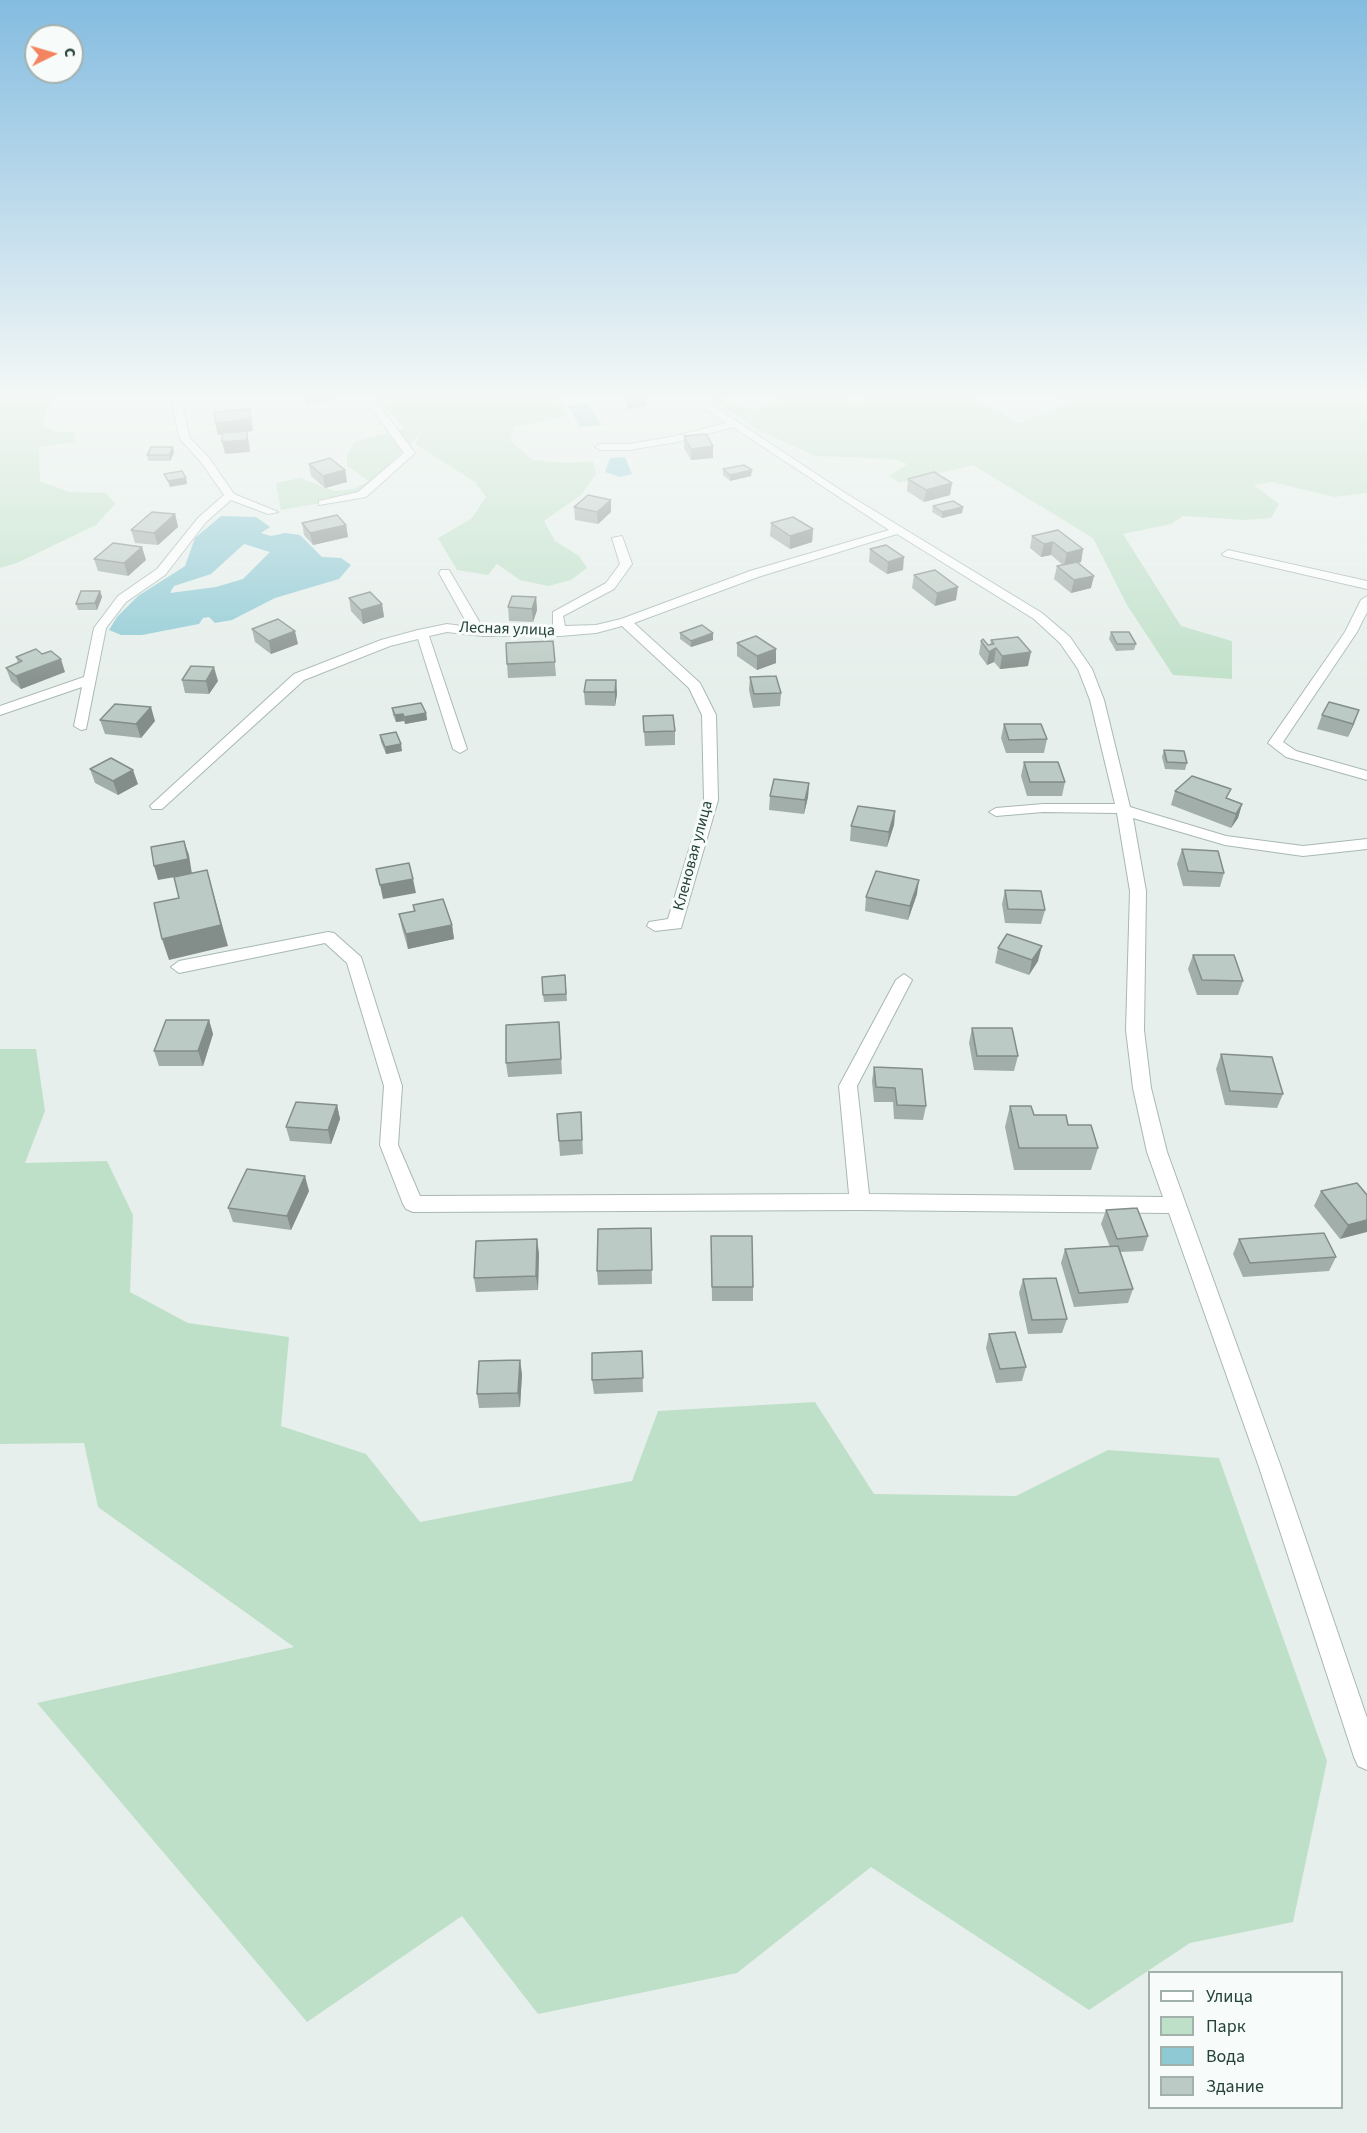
<!DOCTYPE html>
<html>
<head>
<meta charset="utf-8">
<style>
	body { margin:0 }
	#map { position:relative; width:1367px; height:2133px; overflow:hidden; background:#e6efeb; font-family:"Source Sans 3",sans-serif }
	canvas { display:block }
	.legend { position:absolute; left:1148px; top:1971px; width:195px; height:138px; box-sizing:border-box; background:#f7fbf9; border:2px solid #a3b1ad; margin:0; padding:8px 10px; list-style:none; font-size:18px; color:#24423a }
	.legend li { display:flex; align-items:center; gap:12px; height:30px }
	.legend b { width:30px; border:2px solid #a3b1ad }
	.north { position:absolute; left:24px; top:24px; width:60px; height:60px; box-sizing:border-box; background:#f7fbf9; border:2px solid #a3b1ad; border-radius:50%; rotate:85deg; font-size:16px; font-weight:700; line-height:24px; text-align:center; color:#24423a }
	.north::after { content:''; display:block; margin:auto; width:21px; height:27px; background:#f4845f; clip-path:polygon(50% 0,100% 100%,50% 72%,0 100%) }
</style>
</head>
<body>
<div id="map">
<canvas width="1367" height="2133"></canvas>
<ul class="legend">
<li><b style="height:8px;background:#fff"></b>Улица</li>
<li><b style="height:16px;background:#bfe0c8"></b>Парк</li>
<li><b style="height:16px;background:#8ec9d4"></b>Вода</li>
<li><b style="height:16px;background:#bbcac4"></b>Здание</li>
</ul>
<div class="north">С</div>
</div>
<script>
const ctx = document.querySelector('canvas').getContext('2d');
ctx.lineJoin = 'round';
function fillPath(path, color) { ctx.fillStyle = color; ctx.fill(path, 'evenodd'); }
const poly = rows => new Path2D(rows.map(r => 'M' + r).join(''));
function trace(path, color, width, dash) { ctx.strokeStyle = color; ctx.lineWidth = width; ctx.lineCap = dash ? 'butt' : 'round'; ctx.setLineDash(dash || []); ctx.stroke(path); }
function drawText(font, color, halo, rows, align = 'center') {
  ctx.font = font + ' "Source Sans 3",sans-serif'; ctx.lineWidth = 6; ctx.setLineDash([]); ctx.textBaseline = 'middle'; ctx.strokeStyle = halo; ctx.fillStyle = color; for (const [text, x, y, turn = 0] of rows) {
    ctx.save(); ctx.translate(x, y); ctx.rotate((+turn || 0) * Math.PI / 180); ctx.textAlign = isNaN(turn) ? turn : align; if (halo) ctx.strokeText(text, 0, 0); ctx.fillText(text, 0, 0); ctx.restore();
  }
}
const green = poly([
	[0,397,53,397,41,426,57,432,75,432,75,442,39,447,40,481,69,492,106,493,115,504,96,525,17,563,0,568],
	[375,397,556,397,569,416,514,427,510,440,533,460,567,463,593,461,596,474,581,495,544,521,555,541,579,556,587,568,571,580,548,586,520,580,497,564,488,575,457,570,438,538,471,519,486,497,475,482,415,444,423,431,365,489,344,499,281,510,276,483,300,478,334,491,354,489,369,481,347,466,347,455,355,442,404,428],
	[708,397,718,397,740,407,758,410,786,397,844,397,853,402,876,397,970,397,1020,423,1067,404,1054,397,1367,397,1367,493,1334,497,1272,482,1254,485,1279,504,1271,518,1245,520,1183,516,1171,524,1123,534,1181,626,1232,641,1232,679,1173,675,1127,605,1093,538,973,465,899,483,889,476,907,464,894,459,815,456,755,428],
	[0,1049,36,1049,45,1111,25,1163,107,1161,133,1215,130,1292,188,1323,289,1337,281,1426,366,1454,420,1522,632,1481,658,1411,815,1402,874,1494,1016,1496,1108,1450,1219,1458,1327,1761,1293,1922,1190,1943,1089,2010,871,1867,737,1973,538,2014,462,1916,307,2022,37,1703,294,1647,98,1507,84,1443,0,1444]
]);
const water = poly([
	[588,404,601,425,580,427,568,406],
	[625,457,632,474,620,477,605,472,610,458],
	[221,516,256,517,270,527,261,533,271,536,285,533,300,535,322,557,341,558,351,565,339,579,275,598,232,620,215,623,209,617,203,618,199,624,142,635,121,635,109,630,117,617,138,596,185,566,195,538],
	[244,544,270,552,243,579,216,587,170,593,174,586,211,574]
]);
const minor = poly([
	[170,397,180,397,190,438,209,458,234,494,278,512,268,514,231,500,206,522,165,575,126,602,106,628,86,729,81,730,74,726,82,687,0,715,0,706,84,677,94,628,118,596,157,569,198,518,224,495,201,462,180,439,170,397],
	[363,397,373,397,415,453,366,497,319,505,319,501,358,492,404,453,363,397],
	[689,397,700,397,842,491,1042,613,1070,637,1092,669,1104,700,1130,807,1226,836,1303,846,1367,839,1367,849,1303,856,1225,845,1133,818,1146,891,1144,1030,1151,1088,1167,1152,1281,1467,1367,1718,1367,1770,1358,1766,1354,1757,1259,1467,1169,1213,860,1210,413,1212,406,1209,403,1204,380,1145,384,1086,347,963,325,943,179,973,171,967,179,961,328,932,334,933,361,957,402,1086,398,1145,420,1196,849,1194,839,1086,896,980,904,974,912,980,857,1086,869,1194,1163,1197,1147,1152,1133,1088,1126,1030,1130,891,1117,813,1043,812,996,816,989,812,996,808,1043,804,1115,804,1090,700,1078,669,1060,643,1034,619,897,534,758,577,634,623,700,683,716,715,718,800,681,928,655,931,647,926,649,922,668,919,704,800,702,715,689,688,622,626,596,633,560,636,483,636,447,632,429,636,467,749,460,753,453,749,418,639,390,646,304,680,162,809,152,809,150,806,294,674,381,640,418,630,447,624,469,627,439,573,441,570,449,570,483,628,553,626,553,612,606,583,620,564,612,538,622,536,632,564,614,589,563,616,565,626,596,625,621,619,750,571,889,530,733,427,677,442,629,450,600,450,595,447,600,444,629,444,676,436,726,423,689,397],
	[1228,550,1367,581,1367,589,1224,556,1222,554,1228,550],
	[1367,596,1367,612,1357,632,1283,742,1296,751,1367,771,1367,780,1286,757,1268,743,1345,632,1361,600,1367,596]
]);
const wall = poly([
	[626,399,646,406,630,409,626,405],
	[684,436,713,458,691,460,684,448],
	[173,447,174,453,170,461,148,461,147,455],
	[309,464,345,470,347,482,325,488,311,476],
	[723,469,752,470,751,476,730,481,723,475],
	[908,479,952,483,950,495,924,502,907,491],
	[611,500,611,512,598,524,575,520,574,507],
	[933,506,963,507,962,513,942,518,932,512],
	[175,514,178,527,158,545,135,543,131,530],
	[302,523,346,525,348,537,313,545,304,535],
	[771,523,813,529,812,542,790,549,770,536],
	[1032,536,1083,549,1081,562,1078,563,1091,588,1071,593,1054,579,1057,566,1063,565,1051,555,1041,557,1030,548],
	[870,549,903,570,887,574,869,562],
	[94,559,146,560,128,576,98,571],
	[914,575,956,600,935,606,912,588],
	[100,591,102,597,97,610,78,610,76,604],
	[536,597,537,610,533,622,509,621,508,607],
	[349,598,382,604,384,617,363,624,351,611],
	[252,629,298,644,271,654,255,642],
	[1111,632,1136,644,1134,650,1116,651,1109,639],
	[680,633,713,633,713,640,691,647,680,639],
	[991,640,1028,666,1000,669,994,662,987,665,979,654,981,641,988,645,990,645],
	[553,641,556,676,508,678,507,664],
	[737,643,776,663,757,670,737,656],
	[16,657,65,672,21,689,11,681,6,668,18,663],
	[750,677,781,693,780,706,753,708,749,690],
	[182,680,218,681,209,694,185,693],
	[616,680,617,694,615,706,585,705,584,692],
	[392,708,426,713,427,720,405,724,404,721,396,722,393,715],
	[1322,715,1354,724,1348,737,1317,729],
	[643,716,675,731,675,745,645,746],
	[100,720,155,721,141,738,105,734],
	[1004,724,1047,739,1044,753,1006,753,1001,738],
	[380,735,402,751,386,754,381,742],
	[1164,750,1187,763,1185,770,1165,769,1162,757],
	[1024,762,1065,782,1062,796,1027,796,1021,776],
	[90,769,138,784,118,795,95,783],
	[809,783,808,797,804,814,769,810,770,796],
	[1175,791,1228,798,1242,804,1238,818,1231,828,1171,805],
	[895,811,894,825,887,847,850,841,851,826],
	[1182,849,1224,873,1220,887,1183,886,1177,864],
	[1005,890,1045,910,1041,924,1005,923,1002,904],
	[917,894,908,920,865,911,866,897],
	[413,905,452,925,454,939,408,949,402,928,399,914,414,911],
	[998,948,1038,961,1029,975,995,963],
	[1193,955,1243,981,1238,995,1197,995,1188,969],
	[565,975,567,1001,544,1002,543,995],
	[209,1020,213,1034,203,1066,159,1066,154,1051],
	[972,1028,1018,1056,1014,1071,974,1070,969,1043],
	[560,1036,562,1074,508,1077,506,1063],
	[1221,1054,1283,1094,1277,1108,1225,1105,1216,1069],
	[874,1067,926,1106,923,1120,894,1119,893,1102,874,1102,872,1081],
	[337,1105,340,1119,331,1144,290,1141,286,1127],
	[1010,1106,1034,1115,1068,1125,1098,1148,1091,1170,1014,1170,1005,1127],
	[581,1112,583,1154,560,1156,559,1141],
	[309,1191,291,1230,233,1222,228,1208],
	[1321,1191,1367,1195,1340,1239,1314,1206],
	[1106,1210,1148,1236,1143,1251,1120,1252,1133,1289,1128,1303,1074,1307,1061,1263,1065,1249,1110,1247,1101,1224],
	[651,1228,652,1284,598,1285,597,1271],
	[711,1236,753,1287,753,1301,712,1301],
	[1239,1239,1336,1257,1329,1271,1243,1277,1233,1254],
	[539,1253,538,1290,476,1292,474,1278],
	[1023,1279,1067,1319,1062,1333,1028,1334,1019,1293],
	[989,1334,1026,1367,1022,1381,996,1383,986,1348],
	[642,1351,643,1392,594,1394,592,1380],
	[522,1374,520,1407,479,1408,477,1394]
]);
const shadedWall = poly([
	[305,397,334,397,335,400,306,404],
	[646,400,646,406,630,409,630,403],
	[250,409,253,431,247,432,249,443,250,452,225,454,222,442,247,432,218,435,215,423],
	[713,446,713,458,691,460,691,449],
	[173,447,174,453,170,461,169,455],
	[345,470,347,482,325,488,323,476],
	[752,470,751,476,730,481,730,475],
	[186,478,187,484,170,487,168,481],
	[952,483,950,495,924,502,926,490],
	[611,500,611,512,598,524,597,512],
	[963,507,962,513,942,518,942,512],
	[175,514,178,527,158,545,154,533],
	[346,525,348,537,313,545,310,533],
	[813,529,812,542,790,549,790,536],
	[1053,542,1051,555,1041,557,1044,544],
	[142,547,146,560,128,576,124,563],
	[1083,549,1081,562,1064,565,1067,553],
	[904,557,903,570,887,574,888,562],
	[1094,576,1091,588,1071,593,1074,580],
	[958,587,956,600,935,606,937,593],
	[100,591,102,597,97,610,95,603],
	[536,597,537,610,533,622,532,609],
	[382,604,384,617,363,624,361,610],
	[295,631,298,644,271,654,269,641],
	[713,633,713,640,691,647,691,641],
	[996,648,994,662,987,665,989,652],
	[776,649,776,663,757,670,757,656],
	[1031,652,1028,666,1000,669,1002,656],
	[61,659,65,672,21,689,16,676],
	[214,667,218,681,209,694,206,681],
	[616,680,617,694,615,706,615,692],
	[151,707,155,721,141,738,136,724],
	[1359,710,1354,724,1348,737,1353,724],
	[426,713,427,720,405,724,404,717],
	[403,714,404,721,396,722,395,715],
	[401,744,402,751,386,754,385,747],
	[133,770,138,784,118,795,113,781],
	[809,783,808,797,804,814,805,800],
	[1242,804,1238,818,1231,828,1236,814],
	[895,811,894,825,887,847,889,832],
	[184,841,189,855,192,874,158,880,154,866],
	[207,870,228,946,169,960,162,939],
	[413,879,416,893,383,899,380,885],
	[919,880,917,894,908,920,910,906],
	[452,925,454,939,408,949,406,934],
	[1042,946,1038,961,1029,975,1032,960],
	[209,1020,213,1034,203,1066,198,1051],
	[337,1105,340,1119,331,1144,328,1130],
	[305,1176,309,1191,291,1230,287,1216],
	[1367,1220,1367,1232,1340,1239,1348,1225],
	[537,1239,539,1253,538,1290,536,1276],
	[520,1360,522,1374,520,1407,518,1393]
]);
const building = poly([
	[638,397,642,397,646,400,630,403,626,399,638,397],
	[250,409,251,419,215,423,214,412,250,409],
	[247,431,247,440,222,442,222,433,247,431],
	[706,434,713,446,691,449,684,436,706,434],
	[151,447,173,447,169,455,147,455,151,447],
	[330,458,345,470,323,476,309,464,330,458],
	[744,465,752,470,730,475,723,469,744,465],
	[182,471,186,478,168,481,164,474,182,471],
	[934,472,952,483,926,490,908,479,934,472],
	[588,495,611,500,597,512,574,507,588,495],
	[953,501,963,507,942,512,933,506,953,501],
	[152,512,175,514,154,533,131,530,152,512],
	[337,515,346,525,310,533,302,523,337,515],
	[793,517,813,529,790,536,771,523,793,517],
	[1058,530,1083,549,1067,553,1053,542,1044,544,1032,536,1058,530],
	[113,543,142,547,124,563,94,559,113,543],
	[886,545,904,557,888,562,870,549,886,545],
	[1077,562,1094,576,1074,580,1057,566,1077,562],
	[935,570,958,587,937,593,914,575,935,570],
	[81,591,100,591,95,603,76,604,81,591],
	[370,592,382,604,361,610,349,598,370,592],
	[512,596,536,597,532,609,508,607,512,596],
	[278,619,295,631,269,641,252,629,278,619],
	[702,625,713,633,691,641,680,633,702,625],
	[1111,632,1129,632,1136,644,1117,644,1111,632],
	[756,636,776,649,757,656,737,643,756,636],
	[1018,637,1031,652,1002,656,996,648,989,652,981,641,983,639,988,645,994,644,991,640,1018,637],
	[553,641,555,662,507,664,506,643,553,641],
	[36,649,42,654,51,651,61,659,16,676,6,668,22,661,16,657,36,649],
	[191,666,214,667,206,681,182,680,191,666],
	[776,676,781,693,754,694,750,677,776,676],
	[586,680,616,680,615,692,584,692,586,680],
	[1329,702,1359,710,1353,724,1322,715,1329,702],
	[421,703,426,713,404,717,403,714,395,715,392,708,421,703],
	[115,704,151,707,136,724,100,720,115,704],
	[673,715,675,731,644,732,643,716,673,715],
	[1004,724,1041,724,1047,739,1009,740,1004,724],
	[396,732,401,744,385,747,380,735,396,732],
	[1164,750,1184,751,1187,763,1167,762,1164,750],
	[111,758,133,770,113,781,90,769,111,758],
	[1024,762,1058,762,1065,782,1030,782,1024,762],
	[1192,776,1231,789,1226,798,1242,804,1236,814,1175,791,1192,776],
	[774,779,809,783,805,800,770,796,774,779],
	[858,806,895,811,889,832,851,826,858,806],
	[184,841,188,859,154,866,151,847,184,841],
	[1182,849,1218,851,1224,873,1188,871,1182,849],
	[409,863,413,879,380,885,376,869,409,863],
	[207,870,221,925,162,939,154,903,179,898,174,877,207,870],
	[876,871,919,880,910,906,866,897,876,871],
	[1005,890,1041,891,1045,910,1008,909,1005,890],
	[443,899,452,925,406,934,399,914,415,911,413,905,443,899],
	[1007,934,1042,946,1032,960,998,948,1007,934],
	[1193,955,1234,955,1243,981,1202,980,1193,955],
	[565,975,566,994,543,995,542,977,565,975],
	[166,1020,209,1020,198,1051,154,1051,166,1020],
	[559,1022,561,1059,506,1063,506,1025,559,1022],
	[972,1028,1012,1028,1018,1056,977,1056,972,1028],
	[1221,1054,1272,1057,1283,1094,1230,1091,1221,1054],
	[874,1067,922,1069,926,1106,897,1105,895,1088,876,1087,874,1067],
	[296,1102,337,1105,328,1130,286,1127,296,1102],
	[1010,1106,1031,1106,1034,1115,1066,1115,1068,1125,1091,1125,1098,1148,1019,1148,1010,1106],
	[581,1112,582,1140,559,1141,557,1114,581,1112],
	[247,1169,305,1176,287,1216,228,1208,247,1169],
	[1357,1183,1367,1195,1367,1220,1348,1225,1321,1191,1357,1183],
	[1137,1208,1148,1236,1117,1239,1106,1210,1137,1208],
	[651,1228,652,1270,597,1271,598,1229,651,1228],
	[1324,1233,1336,1257,1250,1263,1239,1239,1324,1233],
	[711,1236,752,1236,753,1287,712,1287,711,1236],
	[537,1239,536,1276,474,1278,476,1241,537,1239],
	[1118,1246,1133,1289,1079,1293,1065,1249,1118,1246],
	[1056,1278,1067,1319,1032,1320,1023,1279,1056,1278],
	[1015,1332,1026,1367,1000,1369,989,1334,1015,1332],
	[642,1351,643,1378,592,1380,592,1353,642,1351],
	[520,1360,518,1393,477,1394,479,1361,520,1360]
]);
const farStreetnames = [
	["Лесная улица",507,630,2],
	["Кленовая улица",694,856,-75]
];
fillPath(green, '#bfe0c8');
fillPath(water, '#8ec9d4');
trace(minor, '#a8b8b2', 2);
fillPath(minor, '#fff');
fillPath(wall, '#a1aea9');
fillPath(shadedWall, '#838d89');
fillPath(building, '#bbcac4');
trace(building, '#838d89', 1.5);
const sky = ctx.createLinearGradient(0, 0, 0, 695);
sky.addColorStop(0, '#84bce0');
sky.addColorStop(0.57, '#f4f8f6');
sky.addColorStop(1, '#f4f8f600');
ctx.fillStyle = sky;
ctx.fillRect(0, 0, 1367, 695);
drawText('16px', '#24423a', '#f7fbf9', farStreetnames);
</script>
</body>
</html>
